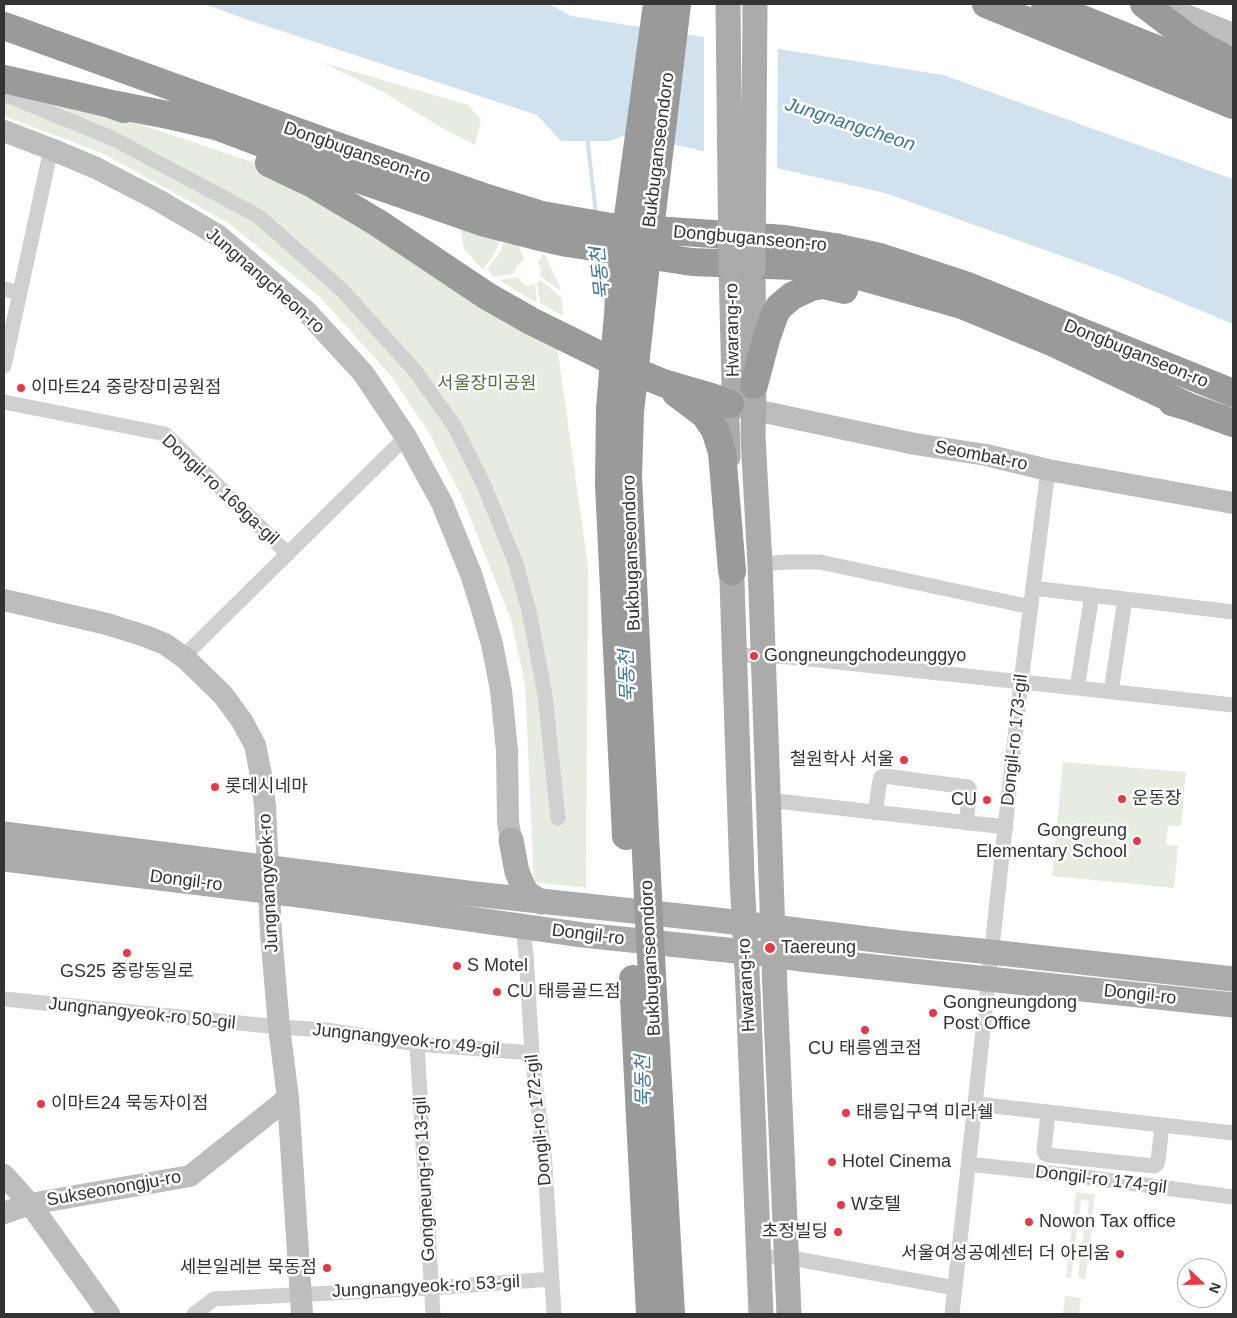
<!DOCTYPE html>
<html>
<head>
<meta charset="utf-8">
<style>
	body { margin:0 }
	#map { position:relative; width:1237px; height:1318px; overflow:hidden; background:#fff; font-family:Helvetica,sans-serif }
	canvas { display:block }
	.frame { position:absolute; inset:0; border:5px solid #333; pointer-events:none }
	.north { position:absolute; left:1177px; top:1258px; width:50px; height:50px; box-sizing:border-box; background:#fff; border:1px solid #adadad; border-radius:50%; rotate:111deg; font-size:14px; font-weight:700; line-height:20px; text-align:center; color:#333 }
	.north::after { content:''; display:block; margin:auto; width:18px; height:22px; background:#e63946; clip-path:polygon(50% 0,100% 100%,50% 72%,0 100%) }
</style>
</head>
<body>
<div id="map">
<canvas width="1237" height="1318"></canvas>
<div class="frame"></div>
<div class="north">N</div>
</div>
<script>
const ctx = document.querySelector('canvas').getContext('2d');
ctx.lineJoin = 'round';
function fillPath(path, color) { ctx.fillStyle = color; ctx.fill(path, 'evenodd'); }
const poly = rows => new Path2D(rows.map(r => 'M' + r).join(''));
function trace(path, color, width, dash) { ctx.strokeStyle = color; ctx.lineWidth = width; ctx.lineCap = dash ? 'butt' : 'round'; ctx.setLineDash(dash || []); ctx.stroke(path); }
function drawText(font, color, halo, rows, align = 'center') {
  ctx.font = font + ' Helvetica,"Noto Sans KR",sans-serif'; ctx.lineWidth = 5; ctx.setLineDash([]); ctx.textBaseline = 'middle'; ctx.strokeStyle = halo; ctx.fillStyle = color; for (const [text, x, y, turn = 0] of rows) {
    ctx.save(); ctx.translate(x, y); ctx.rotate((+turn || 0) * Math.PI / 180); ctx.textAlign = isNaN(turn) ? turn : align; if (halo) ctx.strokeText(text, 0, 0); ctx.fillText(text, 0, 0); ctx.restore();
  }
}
const green = poly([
	[321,62,468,105,481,120,475,145,440,127,385,93],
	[4,87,127,120,255,163,300,183,556,339,588,566,586,888,534,882,525,685,511,620,462,497,427,429,391,376,319,296,227,222,102,153,4,116],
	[460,225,501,239,493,256,483,270,464,249],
	[505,239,518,244,524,260,516,267,515,273,493,277,487,269,499,254],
	[544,253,561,289,559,290,540,276,541,270,538,262],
	[518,277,523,284,527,286,535,284,537,302,528,298,499,280],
	[540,280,562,298,563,316,540,303,537,283],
	[1063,762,1186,772,1181,826,1168,826,1166,844,1178,846,1174,888,1052,876],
	[1076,1192,1095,1194,1092,1218,1087,1218,1089,1201,1081,1200,1079,1218,1073,1217],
	[1072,1227,1077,1228,1071,1278,1066,1277],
	[1084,1228,1092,1229,1085,1279,1078,1278],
	[1065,1296,1081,1298,1079,1314,1063,1314]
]);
const water = poly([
	[205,4,549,4,571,16,943,75,1233,179,1233,324,1115,275,885,193,629,134,609,141,561,141,537,115,245,19]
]);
const pier = poly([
	[704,34,778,46,777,171,704,154]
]);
const stream = poly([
	[587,136,596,214],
	[600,258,606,308]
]);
const street = poly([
	[4,94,112,138,258,216,342,290,416,372,455,427,483,483,516,564,529,611,545,695,558,818],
	[4,289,20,293],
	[4,366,51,149],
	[4,402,165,434,288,554],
	[760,564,785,562,820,562,1031,607],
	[1033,588,1233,612],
	[735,655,789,657,820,660,1233,705],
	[183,657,406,437],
	[1077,688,1092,595],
	[1111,692,1125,599],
	[768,800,1006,827],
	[875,813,880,780,881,777,884,776,968,787,970,791,966,823],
	[523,927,526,955,532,1053,545,1165,554,1314],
	[4,999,279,1027,326,1030,417,1044,532,1053],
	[417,1044,433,1314],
	[976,1104,1233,1133],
	[1048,1112,1044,1151,1045,1154,1048,1155,1154,1166,1157,1164,1158,1160,1162,1125],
	[969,1164,1085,1177,1233,1197],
	[759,1257,786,1257,955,1288],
	[194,1314,214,1299,432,1288,552,1279],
	[952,1314,1021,682,1048,470]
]);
const secondary = poly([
	[1158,4,1233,34],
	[4,131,51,149,96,168,158,200,219,236,306,311,363,373,406,437,442,503,471,574,481,606,492,644,501,690,507,751,508,821,511,840],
	[736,406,915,444,986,455,1048,470,1233,503],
	[4,600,107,624,145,636,165,644,186,659,223,695,242,721,255,745,261,775,265,806,271,933,279,1027,288,1098,302,1314],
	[4,1175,30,1204,109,1314],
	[4,1213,30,1204,190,1176,288,1098]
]);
const primary = poly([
	[753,269,754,385,753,438,760,564,775,990,789,1314],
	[728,457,727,418,734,384,731,270],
	[731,552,742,878,748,990,761,1314],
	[4,834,475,894,717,920,900,943,991,952,1233,979],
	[511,840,517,872,523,886,527,893,541,902],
	[4,859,307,896,583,935,765,954,809,960,1233,1005]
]);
const highway = poly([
	[986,4,1233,105],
	[1045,4,1233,80],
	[1144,4,1186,36,1205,48,1233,62],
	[4,26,334,145,481,196,542,215,611,227,785,239,834,247,880,257,965,285,1233,393],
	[4,79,107,103,124,109],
	[107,103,173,116,216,126,338,172,485,223,536,236,567,243,692,262,793,266,863,277,962,305,1054,343,1189,407],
	[269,163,311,183,378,223,487,296,531,321,622,366,663,383,711,397,730,404],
	[754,385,767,336,775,314,779,307,792,296,811,287,823,285,844,290],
	[676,393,705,415,715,430,722,452,732,571],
	[1172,402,1189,407,1233,423]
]);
const primaryBridge = poly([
	[728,4,731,270],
	[753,269,755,4]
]);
const highwayBridge = poly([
	[626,836,609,485,610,408,624,245,657,4],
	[633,979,650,1314],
	[671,1314,650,939,628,476,630,412,648,246,677,4]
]);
const markers = [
	[21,388,5,"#e63946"],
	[754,656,5,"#e63946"],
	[904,760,5,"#e63946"],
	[215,787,5,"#e63946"],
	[1122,799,5,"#e63946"],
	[987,800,5,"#e63946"],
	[1137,841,5,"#e63946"],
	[770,948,6,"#e63946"],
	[127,953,5,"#e63946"],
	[457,966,5,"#e63946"],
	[497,992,5,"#e63946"],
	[933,1013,5,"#e63946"],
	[865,1030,5,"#e63946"],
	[41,1104,5,"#e63946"],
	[846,1113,5,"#e63946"],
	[832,1162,5,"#e63946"],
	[841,1205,5,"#e63946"],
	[1029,1222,5,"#e63946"],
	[838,1232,5,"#e63946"],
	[1120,1254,5,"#e63946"],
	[327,1268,5,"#e63946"]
];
const streetNames = [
	["Bukbuganseondoro",659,150,-83],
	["Dongbuganseon-ro",357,153,19],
	["Dongbuganseon-ro",750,239,5],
	["Jungnangcheon-ro",265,281,41],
	["Hwarang-ro",733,330,-91],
	["Dongbuganseon-ro",1136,354,22],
	["Seombat-ro",981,456,11],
	["Dongil-ro 169ga-gil",220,490,43],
	["Bukbuganseondoro",632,553,-92],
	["Dongil-ro 173-gil",1015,740,-84],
	["Dongil-ro",186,881,7],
	["Jungnangyeok-ro",269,883,-93],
	["Dongil-ro",588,935,7],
	["Bukbuganseondoro",651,958,-93],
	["Hwarang-ro",747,985,-93],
	["Dongil-ro",1140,995,6],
	["Jungnangyeok-ro 50-gil",142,1014,6],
	["Jungnangyeok-ro 49-gil",406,1040,6],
	["Dongil-ro 172-gil",539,1120,-96],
	["Gongneung-ro 13-gil",425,1179,-93],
	["Dongil-ro 174-gil",1101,1180,7],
	["Sukseonongju-ro",114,1189,-10],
	["Jungnangyeok-ro 53-gil",426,1287,-3]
];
const parkNames = [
	["서울장미공원",487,384]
];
const poiNames = [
	["이마트24 중랑장미공원점",31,388],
	["Gongneungchodeunggyo",764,656],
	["철원학사 서울",894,760,"right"],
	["롯데시네마",225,787],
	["운동장",1132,799],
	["CU",977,800,"right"],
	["Gongreung",1127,831,"right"],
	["Elementary School",1127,852,"right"],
	["Taereung",781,948],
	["S Motel",467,966],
	["GS25 중랑동일로",127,972,"center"],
	["CU 태릉골드점",507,992],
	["Gongneungdong",943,1003],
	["Post Office",943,1024],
	["CU 태릉엠코점",865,1049,"center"],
	["이마트24 묵동자이점",51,1104],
	["태릉입구역 미라쉘",856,1113],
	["Hotel Cinema",842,1162],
	["W호텔",851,1205],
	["Nowon Tax office",1039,1222],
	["초정빌딩",828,1232,"right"],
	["서울여성공예센터 더 아리움",1110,1254,"right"],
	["세븐일레븐 묵동점",317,1268,"right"]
];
const waterNames = [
	["Jungnangcheon",850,125,18],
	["묵동천",601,273,-96],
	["묵동천",628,676,-92],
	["묵동천",644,1081,-91]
];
fillPath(green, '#e6ecdf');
fillPath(water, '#cfe2ee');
fillPath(pier, '#fff');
trace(stream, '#cfe2ee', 4);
trace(street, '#d0d0d0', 15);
trace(secondary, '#bdbdbd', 22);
trace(primary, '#ababab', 25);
trace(highway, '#9a9a9a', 28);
trace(primaryBridge, '#ababab', 25);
trace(highwayBridge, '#9a9a9a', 28);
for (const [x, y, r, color] of markers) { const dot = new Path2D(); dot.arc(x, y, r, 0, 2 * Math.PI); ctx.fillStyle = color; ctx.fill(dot); trace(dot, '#fff', 2); }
drawText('18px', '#333', '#fff', streetNames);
drawText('18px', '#56703f', '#fff', parkNames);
drawText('18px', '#333', '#fff', poiNames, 'left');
drawText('italic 19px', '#3f7597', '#fff', waterNames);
</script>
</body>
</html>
